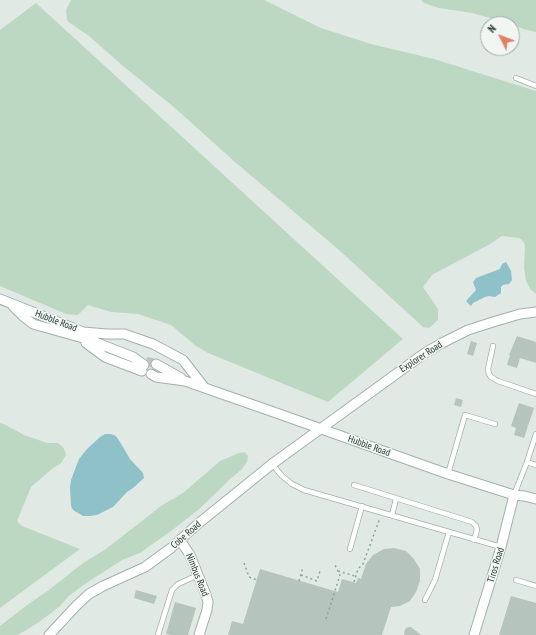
<!DOCTYPE html>
<html>
<head>
<meta charset="utf-8">
<style>
	body { margin:0 }
	#map { position:relative; width:536px; height:635px; overflow:hidden; background:#e1e9e5; font-family:"PT Sans Narrow",sans-serif }
	canvas { display:block }
	.north { position:absolute; left:480px; top:16px; width:40px; height:40px; box-sizing:border-box; background:#f1f6f3; border:1px solid #9faaa5; border-radius:50%; rotate:312deg; font-size:11px; font-weight:700; line-height:16px; text-align:center; color:#233831 }
	.north::after { content:''; display:block; margin:auto; width:14px; height:18px; background:#e08168; clip-path:polygon(50% 0,100% 100%,50% 72%,0 100%) }
</style>
</head>
<body>
<div id="map">
<canvas width="536" height="635"></canvas>
<div class="north">N</div>
</div>
<script>
const ctx = document.querySelector('canvas').getContext('2d');
ctx.lineJoin = 'round';
function fillPath(path, color) { ctx.fillStyle = color; ctx.fill(path, 'evenodd'); }
const poly = rows => new Path2D(rows.map(r => 'M' + r).join(''));
function trace(path, color, width, dash) { ctx.strokeStyle = color; ctx.lineWidth = width; ctx.lineCap = dash ? 'butt' : 'round'; ctx.setLineDash(dash || []); ctx.stroke(path); }
function drawText(font, color, halo, rows, align = 'center') {
  ctx.font = font + ' "PT Sans Narrow",sans-serif'; ctx.lineWidth = 3; ctx.setLineDash([]); ctx.textBaseline = 'middle'; ctx.strokeStyle = halo; ctx.fillStyle = color; for (const [text, x, y, turn = 0] of rows) {
    ctx.save(); ctx.translate(x, y); ctx.rotate((+turn || 0) * Math.PI / 180); ctx.textAlign = isNaN(turn) ? turn : align; if (halo) ctx.strokeText(text, 0, 0); ctx.fillText(text, 0, 0); ctx.restore();
  }
}
const green = poly([
	[71,0,264,0,321,28,371,44,434,59,536,91,536,294,531,290,526,281,524,268,525,245,522,240,519,238,502,236,490,244,432,275,423,287,438,309,438,320,429,328,423,327,339,250,235,162,175,108,123,66,89,36,67,21,66,10],
	[421,0,536,0,536,32,523,29,512,24,472,13,439,8,424,3],
	[36,3,403,339,328,402,208,353,196,346,171,325,138,314,111,312,88,305,78,315,66,314,0,286,0,30],
	[0,423,6,425,24,435,47,443,58,443,64,448,66,455,61,463,52,469,31,487,17,521,22,526,80,549,0,608],
	[245,452,248,456,247,462,242,469,229,480,215,494,198,510,171,531,140,553,122,560,82,586,69,596,59,607,39,622,18,635,0,635,0,626,27,605,49,590,83,563,106,549,161,506,183,493,220,461,239,453]
]);
const water = poly([
	[506,262,511,271,512,280,509,284,503,285,501,287,501,293,495,297,489,296,485,297,473,303,471,306,466,301,476,290,473,282,476,278,500,269,502,264],
	[105,434,111,434,116,436,120,442,130,459,143,473,144,478,133,488,127,492,113,507,97,515,90,516,83,516,73,510,71,506,70,488,71,480,79,459,87,449,100,437]
]);
const building = poly([
	[517,336,536,342,536,363,520,358,517,368,507,365,510,355,509,355],
	[471,341,477,343,473,356,467,354],
	[456,398,463,400,461,407,454,405],
	[519,403,534,408,524,438,514,435,516,428,511,426],
	[394,548,406,551,414,559,420,569,420,581,416,592,410,601,400,606,391,607,382,635,228,635,232,621,243,624,260,569,338,592,342,579,356,583,358,578,361,579,366,564,373,555,384,549],
	[136,590,157,596,154,604,134,598],
	[511,596,536,603,536,635,499,635],
	[175,602,196,608,188,635,171,635,166,634],
	[408,627,411,627,421,635,404,635,405,629]
]);
const minorTunnel = poly([
	[146,361,156,364]
]);
const path = poly([
	[244,563,249,577,257,580],
	[338,571,355,576],
	[301,575,317,581,320,571],
	[299,581,303,567],
	[354,582,358,569,363,564,380,518],
	[326,619,340,575,335,565]
]);
const service = poly([
	[516,78,536,86],
	[493,346,488,369,489,374,491,377,498,381,536,394],
	[527,462,536,465],
	[272,464,282,476,292,484,304,490,501,547],
	[448,474,465,415,495,424],
	[354,485,472,522,476,526,477,530,474,540],
	[514,495,527,462,536,434],
	[392,515,396,499],
	[350,549,362,506],
	[516,580,536,586],
	[425,600,435,580,449,532],
	[158,635,172,590,178,584,198,575]
]);
const minor = poly([
	[0,299,83,332,107,334,124,334,153,344,183,360,204,387],
	[13,306,23,316,33,324,90,340,133,357,144,365],
	[86,343,105,357,142,371],
	[156,364,181,378],
	[151,374,156,377,185,381,282,415,448,474,514,495,524,496,536,499],
	[180,540,190,555,206,595,208,602,207,610,199,635],
	[49,635,77,605,89,594,103,586,145,567,171,548,199,523,272,464,425,353,442,343,468,330,493,322,520,314,536,312],
	[474,635,501,547,514,495]
]);
const streetNames = [
	["Hubble Road",56,321,21],
	["Explorer Road",421,357,-33],
	["Hubble Road",369,446,20],
	["Cobe Road",186,535,-41],
	["Tiros Road",496,565,-73],
	["Nimbus Road",197,575,68]
];
fillPath(green, '#bcd8c3');
fillPath(water, '#8fc1c8');
fillPath(building, '#b6c4be');
trace(minorTunnel, '#bbc6c1', 9, [9, 4.5]);
trace(service, '#a4b0ab', 6);
trace(minor, '#a4b0ab', 11);
trace(path, '#85a99c', 1.5, [2, 3]);
trace(service, '#fff', 4.5);
trace(minor, '#fff', 9);
drawText('10px', '#233831', '#f1f6f3', streetNames);
</script>
</body>
</html>
